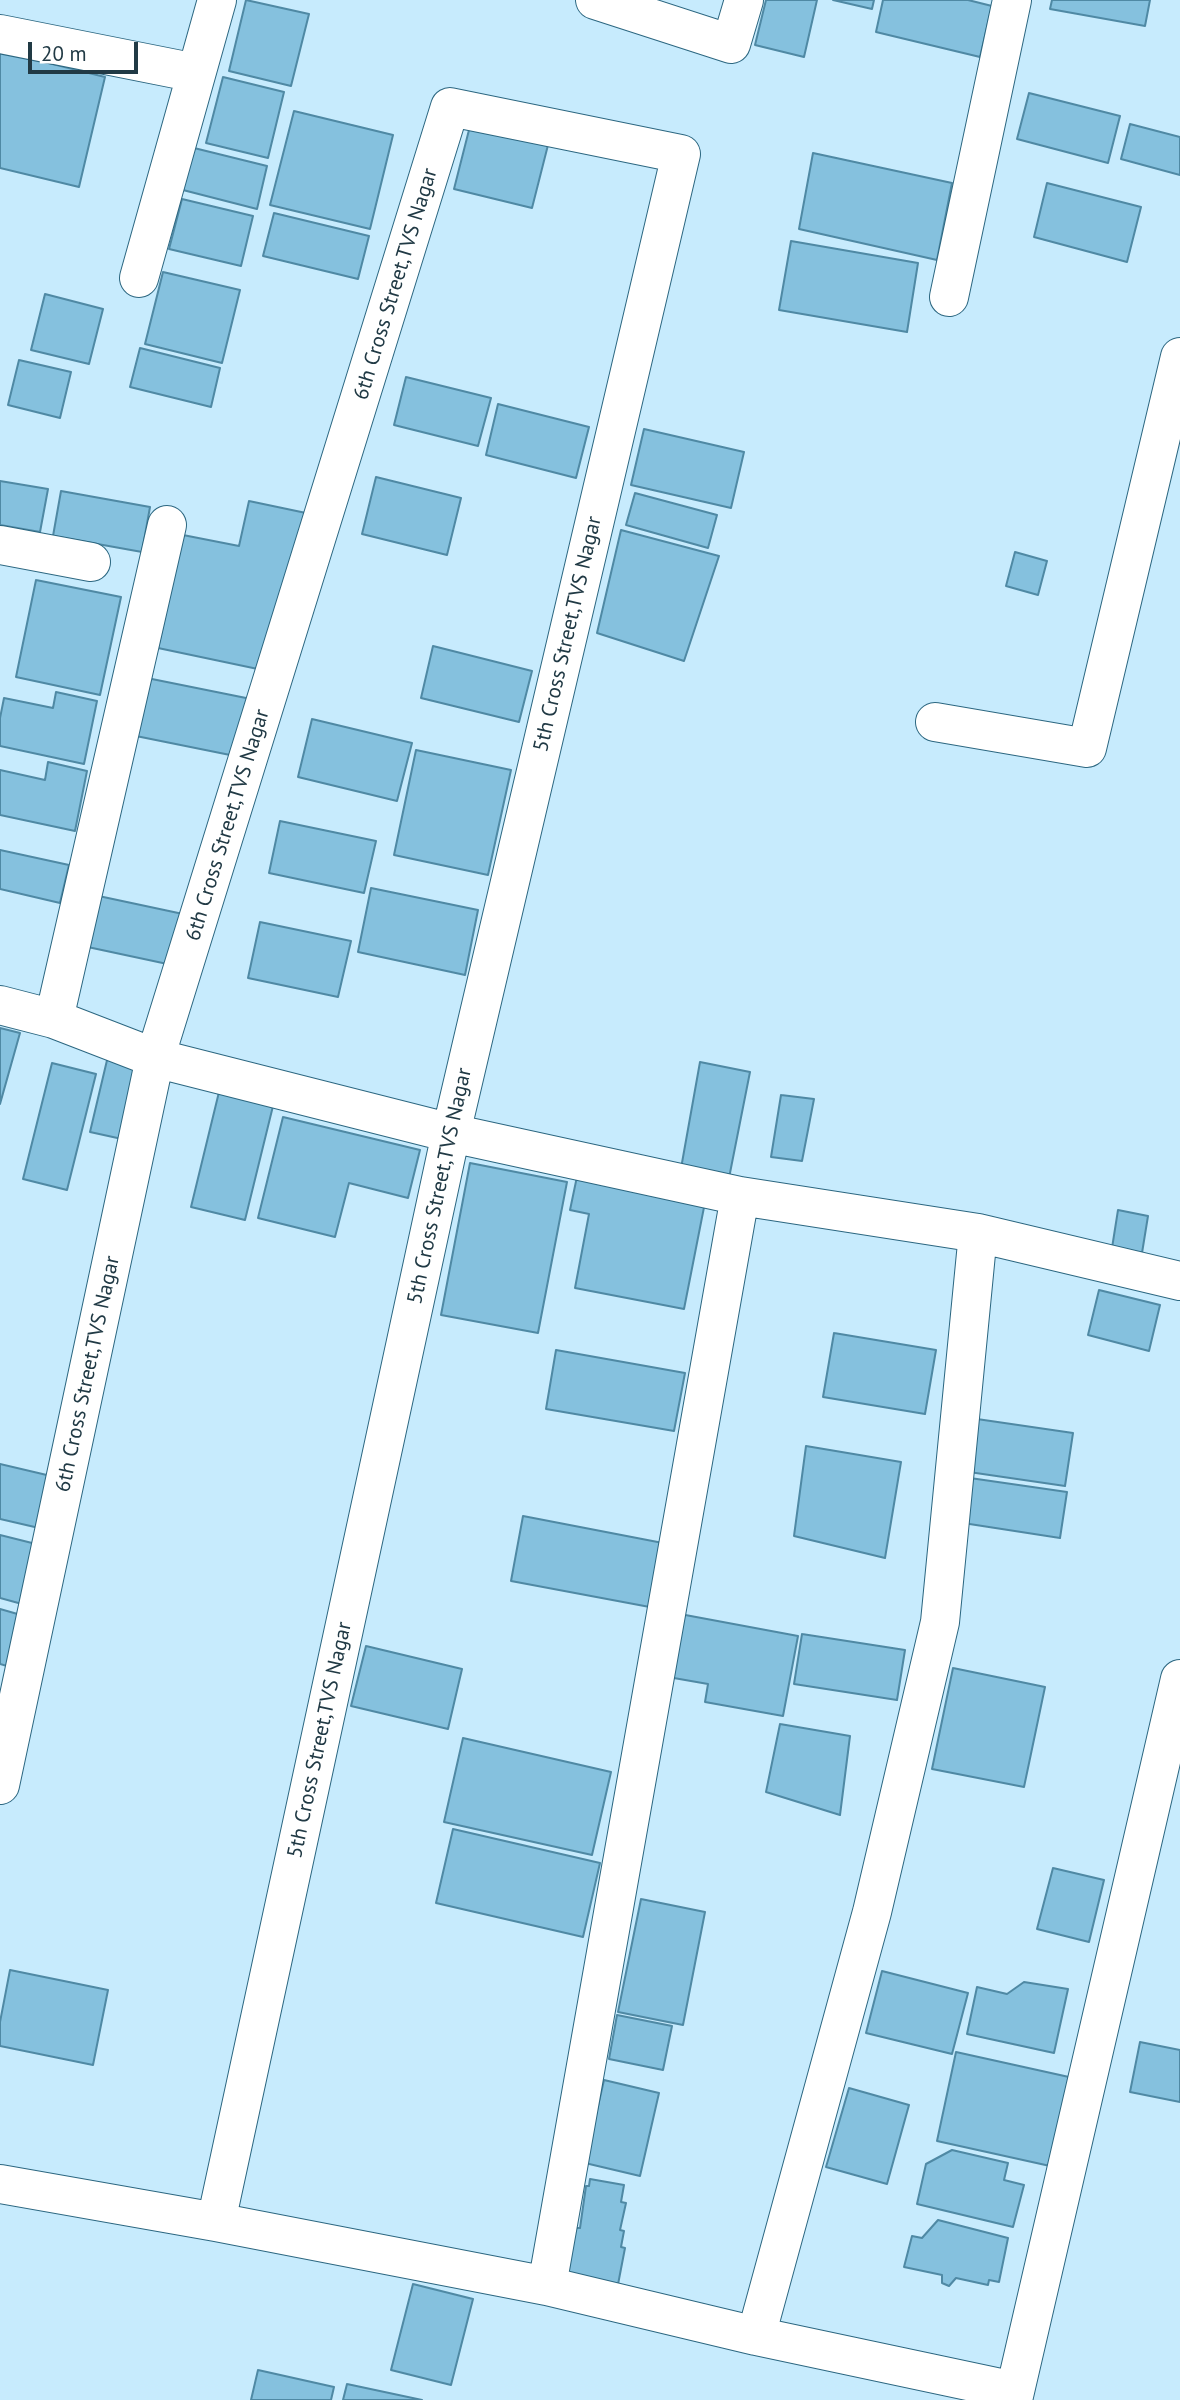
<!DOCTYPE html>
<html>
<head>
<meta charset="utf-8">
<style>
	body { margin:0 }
	#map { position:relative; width:1180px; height:2400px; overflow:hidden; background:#c7ebfd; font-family:"PT Sans",sans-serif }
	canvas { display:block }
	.scale { position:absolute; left:28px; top:42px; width:110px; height:32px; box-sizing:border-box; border:4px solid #213a45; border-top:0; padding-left:9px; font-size:21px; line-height:24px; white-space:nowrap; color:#213a45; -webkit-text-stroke:5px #fff; paint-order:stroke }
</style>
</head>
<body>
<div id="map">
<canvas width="1180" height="2400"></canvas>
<div class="scale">20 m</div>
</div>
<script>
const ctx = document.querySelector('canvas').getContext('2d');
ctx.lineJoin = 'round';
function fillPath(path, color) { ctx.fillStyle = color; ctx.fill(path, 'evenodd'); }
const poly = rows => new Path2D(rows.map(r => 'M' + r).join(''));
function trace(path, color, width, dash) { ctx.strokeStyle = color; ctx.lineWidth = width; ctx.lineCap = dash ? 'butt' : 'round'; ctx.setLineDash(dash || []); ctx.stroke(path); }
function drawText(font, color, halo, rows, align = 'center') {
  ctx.font = font + ' "PT Sans",sans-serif'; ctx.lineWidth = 6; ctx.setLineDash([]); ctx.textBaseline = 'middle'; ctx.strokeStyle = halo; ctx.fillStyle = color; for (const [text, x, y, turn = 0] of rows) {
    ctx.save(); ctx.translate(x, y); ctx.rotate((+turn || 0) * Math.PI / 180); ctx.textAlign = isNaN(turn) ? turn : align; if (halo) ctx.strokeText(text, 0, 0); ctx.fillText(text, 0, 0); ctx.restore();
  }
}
const building = poly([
	[246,0,309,14,291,86,229,71,246,0],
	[766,0,817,0,804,57,755,45,766,0],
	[833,0,874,0,872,9,833,0],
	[883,0,968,0,992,6,980,57,876,32,883,0],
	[1052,0,1150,0,1145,26,1050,9,1052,0],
	[0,51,105,77,79,187,0,168,0,51],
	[223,77,284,92,268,158,206,143,223,77],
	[1029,93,1120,116,1108,163,1017,139,1029,93],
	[294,111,393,135,370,229,270,205,294,111],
	[1130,124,1180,137,1180,175,1121,159,1130,124],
	[470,126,548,145,532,208,454,189,470,126],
	[190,147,267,166,257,209,179,189,190,147],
	[813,153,952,183,937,260,799,229,813,153],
	[1047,183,1141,207,1127,262,1034,237,1047,183],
	[182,199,253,216,241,266,169,249,182,199],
	[274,213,369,236,358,279,263,256,274,213],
	[791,241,918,263,907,332,779,310,791,241],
	[163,272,240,290,222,363,145,344,163,272],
	[45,294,103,309,89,364,31,350,45,294],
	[140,348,220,368,211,407,130,387,140,348],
	[19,360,71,372,60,418,8,405,19,360],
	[406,377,491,398,478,446,394,425,406,377],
	[498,404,589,427,576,478,486,455,498,404],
	[644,429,744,452,731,508,631,485,644,429],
	[376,477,461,498,447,555,362,534,376,477],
	[0,481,48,489,40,532,0,525,0,481],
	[61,491,150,507,142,552,53,536,61,491],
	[635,493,717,515,708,548,626,525,635,493],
	[249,501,306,513,272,672,158,648,183,535,239,546,249,501],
	[621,530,719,556,684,661,597,633,621,530],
	[1015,552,1047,561,1038,595,1006,586,1015,552],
	[36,580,121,597,100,695,16,677,36,580],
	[433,646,532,671,519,722,421,698,433,646],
	[142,677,251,699,240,757,131,735,142,677],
	[56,692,97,701,84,764,0,746,0,718,4,698,53,708,56,692],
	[312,719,412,743,397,801,298,777,312,719],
	[416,750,511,770,488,875,394,855,416,750],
	[48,762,87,771,75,831,0,815,0,770,45,780,48,762],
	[280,821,376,841,364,893,269,873,280,821],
	[0,850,69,865,60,903,0,889,0,850],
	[371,888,478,910,465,975,358,952,371,888],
	[94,895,183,914,172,965,83,946,94,895],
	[260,922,351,941,338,997,248,978,260,922],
	[0,1028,20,1033,0,1104,0,1028],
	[108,1056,140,1063,122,1139,90,1132,108,1056],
	[700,1062,750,1072,728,1183,680,1174,700,1062],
	[52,1063,96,1074,67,1190,23,1179,52,1063],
	[219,1092,273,1106,245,1220,191,1207,219,1092],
	[781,1095,814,1099,802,1161,771,1157,781,1095],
	[283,1117,420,1150,408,1198,349,1183,335,1237,258,1218,283,1117],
	[470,1163,567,1182,538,1333,441,1315,470,1163],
	[579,1167,707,1192,684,1309,575,1288,589,1214,570,1210,579,1167],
	[1118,1210,1148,1216,1142,1253,1112,1248,1118,1210],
	[1099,1290,1160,1305,1149,1351,1088,1335,1099,1290],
	[834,1333,936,1350,925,1414,823,1397,834,1333],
	[556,1350,685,1373,674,1431,546,1409,556,1350],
	[977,1419,1073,1433,1065,1486,969,1472,977,1419],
	[806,1446,901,1462,885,1558,794,1536,806,1446],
	[0,1464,51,1476,39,1528,0,1519,0,1464],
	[970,1478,1067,1492,1060,1538,963,1523,970,1478],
	[523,1516,668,1544,655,1608,511,1581,523,1516],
	[0,1535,36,1544,22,1604,0,1598,0,1535],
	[0,1609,21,1615,7,1666,0,1664,0,1609],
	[680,1614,798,1636,783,1716,705,1702,708,1684,668,1677,680,1614],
	[802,1634,905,1650,897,1700,794,1684,802,1634],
	[366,1646,462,1669,448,1729,351,1706,366,1646],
	[953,1668,1045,1687,1024,1787,932,1769,953,1668],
	[780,1724,850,1736,840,1815,766,1792,780,1724],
	[463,1738,611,1772,592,1855,444,1822,463,1738],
	[453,1829,600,1863,583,1937,436,1903,453,1829],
	[1053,1868,1104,1880,1089,1942,1037,1929,1053,1868],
	[641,1899,705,1912,683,2025,618,2012,641,1899],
	[10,1970,108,1990,93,2065,0,2046,0,2022,10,1970],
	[882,1971,968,1993,952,2054,866,2033,882,1971],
	[1024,1982,1068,1989,1054,2053,967,2034,977,1987,1007,1994,1024,1982],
	[617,2015,672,2026,663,2070,609,2059,617,2015],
	[1140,2042,1180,2050,1180,2102,1130,2092,1140,2042],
	[956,2052,1069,2077,1050,2166,937,2141,956,2052],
	[604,2080,659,2093,640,2176,585,2163,604,2080],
	[849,2088,909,2105,887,2184,826,2167,849,2088],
	[952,2150,1008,2163,1004,2180,1024,2185,1013,2227,917,2204,926,2164,952,2150],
	[590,2179,624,2185,621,2202,626,2203,620,2230,624,2231,621,2247,625,2248,615,2300,566,2275,576,2228,580,2228,586,2186,589,2186,590,2179],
	[938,2220,1008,2238,999,2282,989,2280,988,2285,956,2278,949,2286,942,2283,942,2275,904,2267,912,2236,922,2238,938,2220],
	[413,2284,473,2299,451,2385,391,2370,413,2284],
	[258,2370,334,2387,331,2400,251,2400,258,2370],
	[347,2384,422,2400,343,2400,347,2384]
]);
const minor = poly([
	[595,0,731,44,744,0],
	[0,34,196,73],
	[139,278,217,0],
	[949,297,1012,0],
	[0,545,91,562],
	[935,722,1087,748,1180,357],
	[0,1005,54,1019,155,1058,451,1133,740,1196,978,1233,1180,1281],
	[54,1019,167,525],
	[0,1785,155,1058,450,107,681,154,451,1133,216,2222],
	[0,2184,216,2222,547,2286,756,2336,1015,2391],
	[547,2286,740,1196],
	[756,2336,872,1912,940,1622,978,1233],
	[1013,2400,1180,1679]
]);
const streetNames = [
	["6th Cross Street,TVS Nagar",396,284,-73],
	["5th Cross Street,TVS Nagar",568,634,-77],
	["6th Cross Street,TVS Nagar",228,825,-73],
	["5th Cross Street,TVS Nagar",440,1186,-78],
	["6th Cross Street,TVS Nagar",88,1374,-78],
	["5th Cross Street,TVS Nagar",320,1740,-78]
];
fillPath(building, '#85c1de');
trace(building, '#4f89a4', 2);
trace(minor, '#2c6781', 40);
trace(minor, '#fff', 38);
drawText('21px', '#213a45', '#fff', streetNames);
</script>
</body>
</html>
